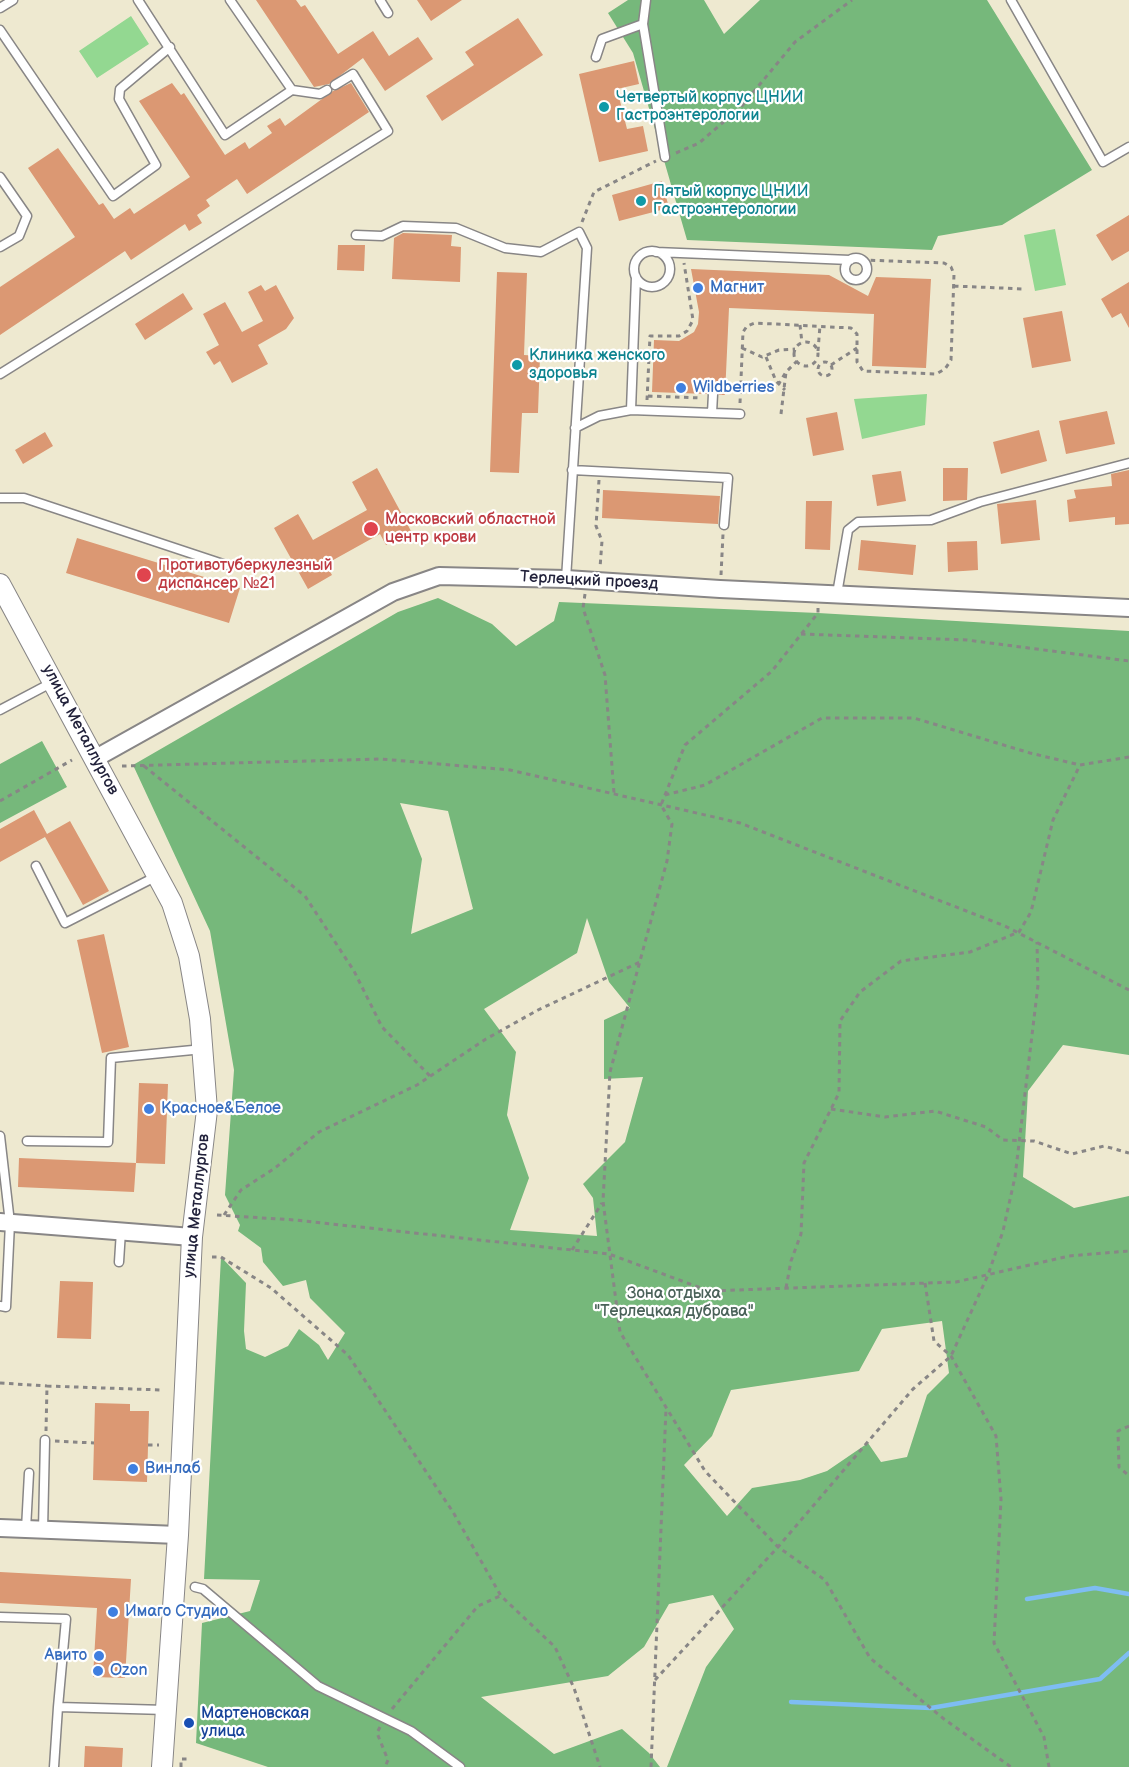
<!DOCTYPE html>
<html>
<head>
<meta charset="utf-8">
<style>
	body { margin:0 }
	canvas { display:block; background:#eee9d0 }
</style>
</head>
<body>
<canvas width="1129" height="1767"></canvas>
<script>
const ctx = document.querySelector('canvas').getContext('2d');
ctx.lineJoin = 'round';
function fillPath(path, color) { ctx.fillStyle = color; ctx.fill(path, 'evenodd'); }
const poly = rows => new Path2D(rows.map(r => 'M' + r).join(''));
function trace(path, color, width, dash) { ctx.strokeStyle = color; ctx.lineWidth = width; ctx.lineCap = dash ? 'butt' : 'round'; ctx.setLineDash(dash || []); ctx.stroke(path); }
function drawText(font, color, halo, rows, align = 'center') {
  ctx.font = font + ' "Balsamiq Sans",sans-serif'; ctx.lineWidth = 4.5; ctx.setLineDash([]); ctx.textBaseline = 'middle'; ctx.strokeStyle = halo; ctx.fillStyle = color; for (const [text, x, y, turn = 0] of rows) {
    ctx.save(); ctx.translate(x, y); ctx.rotate((+turn || 0) * Math.PI / 180); ctx.textAlign = isNaN(turn) ? turn : align; if (halo) ctx.strokeText(text, 0, 0); ctx.fillText(text, 0, 0); ctx.restore();
  }
}
const green = poly([
	[131,16,149,44,97,78,79,51],
	[1055,229,1066,285,1035,291,1024,235],
	[927,394,925,425,862,439,854,399]
]);
const forest = poly([
	[628,0,704,0,724,34,760,0,987,0,1092,170,1002,225,938,236,932,250,687,240,633,53,608,13],
	[438,598,492,624,516,646,554,621,559,602,818,613,1129,631,1129,1055,1063,1045,1028,1091,1023,1177,1074,1208,1129,1196,1129,1767,667,1767,706,1667,734,1629,713,1595,669,1604,644,1647,608,1676,481,1697,554,1754,622,1729,649,1753,660,1767,268,1767,196,1743,202,1623,250,1611,260,1580,204,1579,221,1257,246,1283,244,1331,246,1349,265,1357,288,1346,299,1329,319,1345,328,1360,345,1333,310,1298,306,1280,283,1286,263,1262,261,1248,238,1231,240,1225,225,1195,234,1070,210,931,133,765,398,612],
	[400,803,448,811,473,909,411,934,422,859],
	[587,918,609,982,630,1008,604,1020,604,1079,643,1077,625,1142,583,1184,593,1198,597,1236,510,1230,529,1178,507,1115,516,1052,484,1009,577,953],
	[942,1321,949,1373,927,1395,907,1457,881,1462,868,1443,827,1471,800,1480,752,1488,727,1516,684,1465,712,1436,731,1390,859,1371,882,1329],
	[42,741,67,787,0,823,0,764]
]);
const stream = poly([
	[1027,1599,1095,1588,1129,1594],
	[791,1702,931,1708,1100,1679,1129,1653]
]);
const building = poly([
	[256,0,296,0,301,7,305,5,338,54,373,31,389,56,418,37,433,59,385,91,363,58,329,84,314,87],
	[417,0,462,0,431,21],
	[518,18,543,55,442,121,426,96,474,65,465,52],
	[634,61,639,84,617,89,627,129,643,126,648,151,599,162,579,74],
	[172,83,181,95,184,93,225,155,245,142,249,149,272,133,267,126,280,118,285,126,333,91,351,83,369,112,247,194,237,179,206,200,210,206,197,215,202,223,189,231,185,224,131,260,125,251,0,335,0,287,75,237,28,168,58,148,99,205,103,203,114,219,130,208,134,214,190,177,139,101],
	[662,181,669,208,619,221,612,195],
	[1129,215,1129,251,1112,261,1096,235],
	[403,233,452,235,451,246,461,247,460,282,392,279,394,238],
	[338,245,365,245,364,271,337,270],
	[691,269,829,275,868,296,876,277,931,279,926,368,872,366,874,314,729,308,725,395,719,395,713,388,707,394,652,392,654,340,679,341,694,332,698,324,699,312],
	[497,272,527,273,524,355,540,356,538,413,522,413,519,473,490,472],
	[1129,282,1129,328,1121,313,1112,318,1101,299],
	[261,285,265,291,276,285,294,318,286,329,258,345,268,364,232,383,220,361,214,365,206,352,219,345,203,314,225,302,242,332,263,321,248,292],
	[183,293,193,309,145,340,135,324],
	[1062,311,1071,361,1032,368,1023,318],
	[1107,411,1115,444,1066,454,1059,421],
	[837,412,844,450,813,456,806,418],
	[1039,430,1047,461,1001,474,993,442],
	[45,432,53,446,23,464,15,450],
	[377,468,411,531,386,545,380,534,326,564,332,575,308,589,274,528,298,514,313,540,367,510,352,482],
	[943,468,968,468,967,500,943,501],
	[1129,470,1129,524,1115,525,1115,517,1069,522,1067,500,1076,498,1074,490,1112,486,1111,474],
	[901,471,906,501,877,506,872,475],
	[603,490,720,496,718,524,602,518],
	[1036,500,1040,540,1001,544,997,504],
	[806,501,832,501,830,550,805,549],
	[77,538,240,588,229,623,66,573],
	[861,540,916,545,913,575,858,570],
	[977,541,978,570,948,572,947,542],
	[34,810,47,834,70,821,109,891,83,905,45,837,0,862,0,829],
	[104,934,129,1047,102,1053,77,940],
	[139,1083,168,1084,165,1164,136,1163],
	[19,1158,136,1163,134,1192,18,1187],
	[60,1281,93,1282,91,1339,57,1338],
	[95,1403,130,1404,130,1411,149,1411,147,1482,93,1480],
	[0,1572,131,1579,125,1678,93,1677,97,1608,0,1603],
	[85,1746,123,1748,122,1767,84,1767]
]);
const path = poly([
	[676,153,699,143,741,107,795,42,852,0],
	[582,222,594,192,656,161],
	[954,286,1024,289],
	[800,325,802,343],
	'794 354a12 12 0 1 1 24 0a12 12 0 1 1-24 0Z',
	[742,348,762,357,779,350,795,349],
	[818,351,820,325],
	[766,357,776,381,785,390],
	'818 369a7 7 0 1 1 14 0a7 7 0 1 1-14 0Z',
	[831,365,857,348],
	[778,385,786,372,797,361],
	[648,396,701,398],
	[647,400,650,336,679,336,687,331,693,320,684,263],
	[740,403,743,332,747,326,755,323,851,328,857,334,857,362,863,371,936,374,945,369,951,360,954,274,951,267,944,263,863,260],
	[781,414,786,372],
	[599,480,596,526,602,541,600,568],
	[721,575,723,534],
	[585,594,583,608,605,675,614,793],
	[818,608,818,613,772,671,685,745,661,805,672,824,667,861,610,1072,603,1201,620,1332,705,1471,778,1547,825,1580,870,1658,944,1719,1011,1767],
	[801,634,967,640,1129,661],
	[122,766,381,759,510,770,740,823,1005,926,1129,990],
	[144,766,305,896,354,971,382,1027,430,1076],
	[665,795,705,785,822,718,914,718,1030,753,1080,765],
	[0,801,72,760],
	[831,1109,885,1117,935,1111,986,1127,1003,1140,1034,1141,1072,1154,1104,1146,1129,1153],
	[217,1215,295,1220,609,1254,709,1291,956,1282,1069,1256,1129,1251],
	[224,1215,241,1190,275,1168,319,1132,417,1085,486,1039,538,1010,640,962],
	[572,1250,602,1203],
	[212,1257,221,1257,271,1288,348,1355,453,1512,501,1596,555,1647,574,1688,600,1767],
	[925,1283,934,1341,951,1356,996,1436,1001,1499,994,1643,1044,1737,1049,1767],
	[786,1288,791,1261,801,1234,804,1163,839,1093,840,1021,860,992,901,961,970,952,1019,932,1031,912,1053,820,1080,765,1129,757],
	[0,1383,47,1386],
	[1129,1426,1118,1431,1119,1467,1129,1476],
	[46,1431,47,1386,162,1390],
	[55,1441,94,1443],
	[148,1445,159,1445],
	[655,1680,778,1547,913,1389,951,1356,988,1275,1003,1231,1015,1177,1038,985,1037,942],
	[392,1709,478,1606,500,1596],
	[380,1727,377,1733,388,1760,385,1767],
	[181,1767,181,1759,188,1759],
	[651,1767,666,1409]
]);
const service = poly([
	[138,0,225,135,292,90,230,0],
	[380,0,388,13],
	[646,0,643,24,665,157],
	[1011,0,1103,162,1129,147],
	[0,8,13,0],
	[0,30,113,196,156,165,119,99,120,89,170,47],
	[596,57,602,39,643,24],
	[292,90,320,94,327,90],
	[0,177,27,216,19,236,0,247],
	[356,235,382,236,403,226,456,228,505,248,541,252,579,232,587,248,566,579],
	'634 269a18 18 0 1 1 36 0a18 18 0 1 1-36 0Z',
	[656,252,850,260],
	'845 269a11 11 0 1 1 22 0a11 11 0 1 1-22 0Z',
	[636,277,631,410,740,414],
	[0,374,388,131,353,74,335,85],
	[712,413,713,394],
	[575,428,599,416,631,410],
	[572,470,728,478,724,525],
	[0,498,24,498,226,565],
	[837,594,848,530,858,522,931,520,980,502,1129,463],
	[0,710,53,682],
	[36,866,65,923,157,876],
	[0,1136,10,1223,6,1307,0,1306],
	[27,1141,108,1142,111,1058,203,1049],
	[119,1262,121,1231],
	[26,1529,29,1473],
	[43,1530,45,1440],
	[195,1587,203,1589,318,1686,411,1731,460,1767],
	[0,1617,66,1619,58,1707,166,1710],
	[54,1767,58,1707]
]);
const minor = poly([
	[96,758,393,592,439,576,566,579,720,589,1129,608],
	[0,1222,192,1237],
	[0,1528,178,1535]
]);
const tertiary = poly([
	[0,584,172,903,189,956,200,1019,207,1110,192,1237,178,1535,162,1767]
]);
const markers = [
	[604,107,6,"#0f9aa8"],
	[641,201,6,"#0f9aa8"],
	[698,288,6,"#3f7fe0"],
	[517,365,6,"#0f9aa8"],
	[681,388,6,"#3f7fe0"],
	[371,529,8,"#e0444e"],
	[144,575,8,"#e0444e"],
	[149,1109,6,"#3f7fe0"],
	[133,1469,6,"#3f7fe0"],
	[113,1612,6,"#3f7fe0"],
	[99,1656,6,"#3f7fe0"],
	[98,1671,6,"#3f7fe0"],
	[189,1723,6,"#1a4fb4"]
];
const cultureNames = [
	["Четвертый корпус ЦНИИ",616,98],
	["Гастроэнтерологии",616,116],
	["Пятый корпус ЦНИИ",653,192],
	["Гастроэнтерологии",653,210],
	["Клиника женского",529,356],
	["здоровья",529,374]
];
const shopNames = [
	["Магнит",710,288],
	["Wildberries",693,388],
	["Красное&Белое",161,1109],
	["Винлаб",145,1469],
	["Имаго Студио",125,1612],
	["Авито",87,1656,"right"],
	["Ozon",110,1671]
];
const healthNames = [
	["Московский областной",385,520],
	["центр крови",385,538],
	["Противотуберкулезный",158,566],
	["диспансер №21",158,584]
];
const streetNames = [
	["Терлецкий проезд",589,581,3],
	["улица Металлургов",80,730,62],
	["улица Металлургов",197,1206,-84]
];
const parkNames = [
	["Зона отдыха",674,1294],
	["\"Терлецкая дубрава\"",674,1312]
];
const transitNames = [
	["Мартеновская",201,1714],
	["улица",201,1732]
];
fillPath(green, '#93d891');
fillPath(forest, '#76b87b');
trace(stream, '#7ebdf2', 4.5);
fillPath(building, '#db9873');
trace(service, '#888686', 11);
trace(minor, '#888686', 20);
trace(tertiary, '#888686', 22);
trace(path, '#888686', 3, [4.5, 4.5]);
trace(service, '#fff', 8);
trace(minor, '#fff', 16);
trace(tertiary, '#fff', 20);
for (const [x, y, r, color] of markers) { const dot = new Path2D(); dot.arc(x, y, r, 0, 2 * Math.PI); ctx.fillStyle = color; ctx.fill(dot); trace(dot, '#fff', 2); }
drawText('16px', '#0d838f', '#fff', cultureNames, 'left');
drawText('16px', '#366cbe', '#fff', shopNames, 'left');
drawText('16px', '#be3a42', '#fff', healthNames, 'left');
drawText('16px', '#22223b', '#fff', streetNames);
drawText('16px', '#4a6259', '#fff', parkNames);
drawText('16px', '#164399', '#fff', transitNames, 'left');
</script>
</body>
</html>
